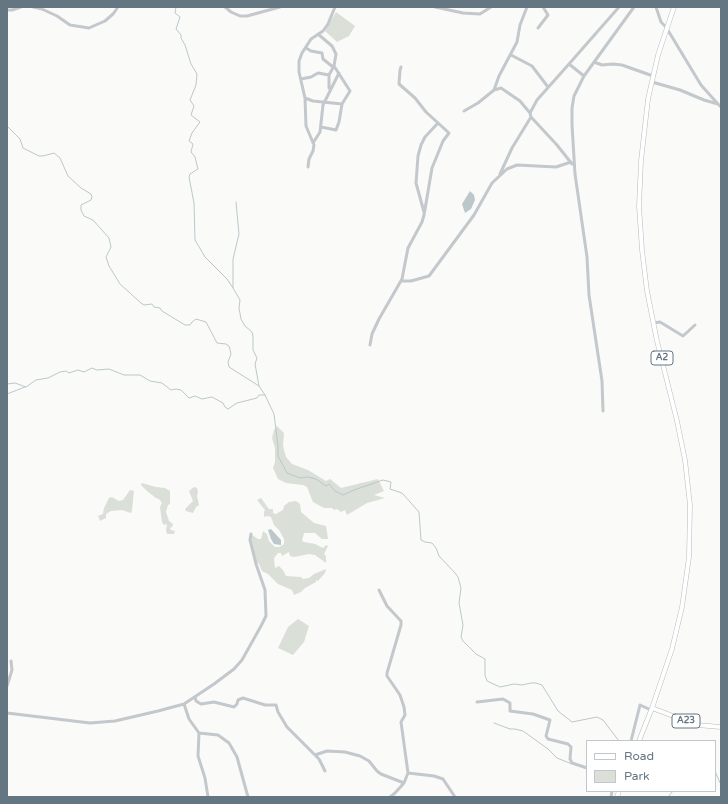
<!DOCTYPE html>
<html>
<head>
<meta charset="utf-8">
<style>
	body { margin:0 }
	#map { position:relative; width:728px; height:804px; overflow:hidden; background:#fafaf8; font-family:"Varela Round",sans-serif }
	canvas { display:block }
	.frame { position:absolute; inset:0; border:8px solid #657683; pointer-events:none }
	.legend { position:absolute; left:586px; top:740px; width:130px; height:52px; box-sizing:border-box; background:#fff; border:1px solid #c1c8cd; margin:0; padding:5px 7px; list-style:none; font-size:12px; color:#657683 }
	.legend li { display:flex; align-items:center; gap:8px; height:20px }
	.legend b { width:20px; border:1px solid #c1c8cd }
</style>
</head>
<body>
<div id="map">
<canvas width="728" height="804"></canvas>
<div class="frame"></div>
<ul class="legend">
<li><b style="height:5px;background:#fff"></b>Road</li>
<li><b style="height:11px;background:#dadfd7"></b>Park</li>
</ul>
</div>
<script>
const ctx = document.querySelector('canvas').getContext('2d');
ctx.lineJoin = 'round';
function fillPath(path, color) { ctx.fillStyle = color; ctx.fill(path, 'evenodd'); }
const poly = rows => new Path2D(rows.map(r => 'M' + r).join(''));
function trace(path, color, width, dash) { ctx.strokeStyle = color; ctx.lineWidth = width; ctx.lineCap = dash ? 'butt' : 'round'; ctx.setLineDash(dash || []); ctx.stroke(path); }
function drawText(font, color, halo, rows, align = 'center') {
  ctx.font = font + ' "Varela Round",sans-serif'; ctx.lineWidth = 4; ctx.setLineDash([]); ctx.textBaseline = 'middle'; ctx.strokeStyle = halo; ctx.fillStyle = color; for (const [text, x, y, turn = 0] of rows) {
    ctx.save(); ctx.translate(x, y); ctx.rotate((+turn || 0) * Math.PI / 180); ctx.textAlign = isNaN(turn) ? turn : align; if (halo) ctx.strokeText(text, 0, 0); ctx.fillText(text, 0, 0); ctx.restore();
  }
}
const green = poly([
	[336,12,355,26,349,36,337,42,325,31],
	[277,426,284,433,283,446,286,457,292,464,308,470,326,481,330,479,341,488,378,479,384,491,374,495,385,498,367,503,347,515,345,510,341,512,337,509,334,510,332,508,324,508,313,502,307,487,303,485,286,483,278,479,273,468,275,462,275,448,272,438,274,430],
	[142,483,156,487,165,488,170,491,170,504,168,505,166,512,169,521,173,524,172,527,170,528,171,530,175,531,174,534,167,534,166,530,167,524,164,525,162,522,160,507,162,503,159,499,156,498,147,491,141,485],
	[194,487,197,488,198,492,197,496,199,505,196,507,193,513,186,511,185,509,193,501,189,491],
	[130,490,134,491,132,510,131,513,122,510,111,511,106,514,106,518,100,521,98,516,103,514,104,508,109,498,112,497,119,501,123,500],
	[261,498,269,509,273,509,273,513,276,514,283,510,284,506,289,502,296,501,300,504,301,512,314,523,326,526,328,539,322,539,315,533,304,533,302,541,304,542,315,544,323,548,326,545,328,546,324,554,326,556,326,563,315,555,309,554,294,557,290,556,289,552,282,556,281,553,278,553,274,558,275,568,279,566,283,570,286,576,301,577,303,579,309,578,314,574,326,569,325,573,318,581,316,580,316,582,305,588,301,592,294,595,292,590,278,584,268,574,262,571,259,564,256,562,251,540,252,535,258,539,261,539,263,531,267,534,269,541,275,547,279,547,284,544,284,539,279,530,274,525,271,517,267,516,264,517,264,512,265,510,257,500],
	[298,619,309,626,304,642,293,655,278,648,288,627]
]);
const water = poly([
	[470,191,474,195,475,200,471,209,465,213,462,204],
	[271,529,281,540,281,545,274,544,271,539,268,530]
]);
const stream = poly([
	[176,7,175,13,180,17,176,29,181,35,181,38,185,45,191,64,197,74,196,85,190,100,194,106,191,115,200,122,192,133,189,141,193,144,191,152,195,157,198,169,190,174,189,177,194,203,195,240,205,257,227,279,233,288],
	[7,126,20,139,23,148,39,156,43,156,54,153,60,158,68,176,81,188,91,194,92,197,91,200,81,205,81,210,84,216,93,220,109,238,111,247,106,257,109,266,120,284,141,303,144,305,152,304,154,307,160,308,162,311,185,325,190,325,192,322,196,319,206,322,217,343,226,344,229,346,231,354,228,362,229,367,259,386,265,395,274,414,278,446,278,456,287,473,300,478,308,477,316,479,326,486,329,484,335,491,343,495,354,490,383,480,391,482,390,489,402,493,419,512,421,540,425,542,432,543,436,548,439,556,455,573,458,577,461,588,459,603,463,625,461,637,463,641,476,654,485,659,485,675,487,681,500,687,514,684,522,685,531,683,536,683,542,685,558,711,572,722,597,717,603,720,619,741],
	[236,202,239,234,233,259,233,288,240,300,239,308,241,319,245,326,252,332,253,336,253,350,257,358,255,364,259,386],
	[7,384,15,383,26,387,36,380,48,378,60,372,66,371,69,373,78,370,84,372,92,368,97,370,109,369,124,375,140,375,150,381,162,383,171,390,176,389,181,390,189,398,195,396,202,399,212,397,223,403,225,407,228,409,237,403,257,398,259,395,265,395],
	[7,394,25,387],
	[494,723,510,729,515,729,523,731,548,749,557,758,572,764],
	[715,771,720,783,721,784],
	[668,797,673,791]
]);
const minor = poly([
	[33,7,42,9,57,16,70,25,89,28,105,21,113,14,118,7],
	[225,7,231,12,240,16,247,16,280,7],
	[435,7,463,13,480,14,491,7],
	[656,7,661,22,666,27,701,85,718,104],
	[7,10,12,10,21,7],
	[538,28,548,15,543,7],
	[318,34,332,46,336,54,334,66,350,91,342,104,339,122,336,130,321,127],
	[306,48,311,51,322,53,323,59,333,67],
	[511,55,532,66,548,87],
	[594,62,602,65,613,64,622,65,653,76],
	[569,64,619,7],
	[301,79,311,77,318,73,329,75],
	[652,82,680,90,704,100,718,104,721,107],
	[330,88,329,88,329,75,334,66],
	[494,90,499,76,517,42,520,25,527,7],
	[305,98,313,101,342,104],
	[464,111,478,103,494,90,501,88,520,101,530,113],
	[313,143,320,132,323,105,339,73],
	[572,164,557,145,531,117,530,113,537,100,569,64,584,76],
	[308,167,309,159,313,151,314,145,306,126,305,98,299,72,299,61,302,53,311,39,323,31,328,24,335,7],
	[500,174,512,148,531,117],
	[424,212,416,183,418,156,421,145,425,137,438,123],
	[401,281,411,281,429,276,474,215,492,183,507,169,517,165,556,167,571,162],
	[653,323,660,322,683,336,695,325],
	[370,345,372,334,379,319,402,279,408,248,422,222,424,215,432,168,443,141,449,133,426,112,415,98,399,84,400,70,401,67],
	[603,411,602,381,589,295,587,257,575,174,572,125,572,108,574,96,584,76,634,7],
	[379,590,387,606,401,621,401,625,387,673,387,676,400,695,404,707,405,715,401,722,408,773,404,783,395,793,390,797],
	[7,686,12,670,11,661],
	[195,697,196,701,201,704,214,702,234,707,237,704,238,700,243,698,265,705,276,705,278,712,287,727,319,759,325,771],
	[477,702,503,699,510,703,510,711,533,714,550,720,546,736,548,739,568,744,571,747,570,759,572,763,587,768],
	[184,704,189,719,199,733,198,756,205,778,208,797],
	[7,713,90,723,115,721,158,711,184,704,214,684,234,669,242,660,261,626,266,616,265,590,256,564,250,540,251,534],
	[199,733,218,735,229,743,237,757,248,797],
	[631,741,640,705,651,710],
	[315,755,327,751,345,752,360,756,369,761,377,771,381,774,404,783],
	[408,773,434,776,443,779,455,797],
	[611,797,612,791]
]);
const major = poly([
	[652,708,697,725,721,727],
	[639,741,652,708,672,649,682,607,689,557,690,505,685,460,677,421,657,341,647,291,642,250,639,206,641,161,648,99,658,55,674,7],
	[617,797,619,791]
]);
const shields = [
	[662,358,22],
	[686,721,28]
];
const shieldNames = [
	["A2",662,358],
	["A23",686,721]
];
fillPath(green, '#dadfd7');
fillPath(water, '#bbc7cb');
trace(stream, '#bbc7cb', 1);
trace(major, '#b5babe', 5);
trace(minor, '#c3c8cc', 3);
trace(major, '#fff', 4);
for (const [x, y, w] of shields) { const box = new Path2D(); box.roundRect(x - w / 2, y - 7, w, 14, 3); ctx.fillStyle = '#fff'; ctx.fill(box); trace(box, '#657683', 1); }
drawText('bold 9px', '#657683', null, shieldNames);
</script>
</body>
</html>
